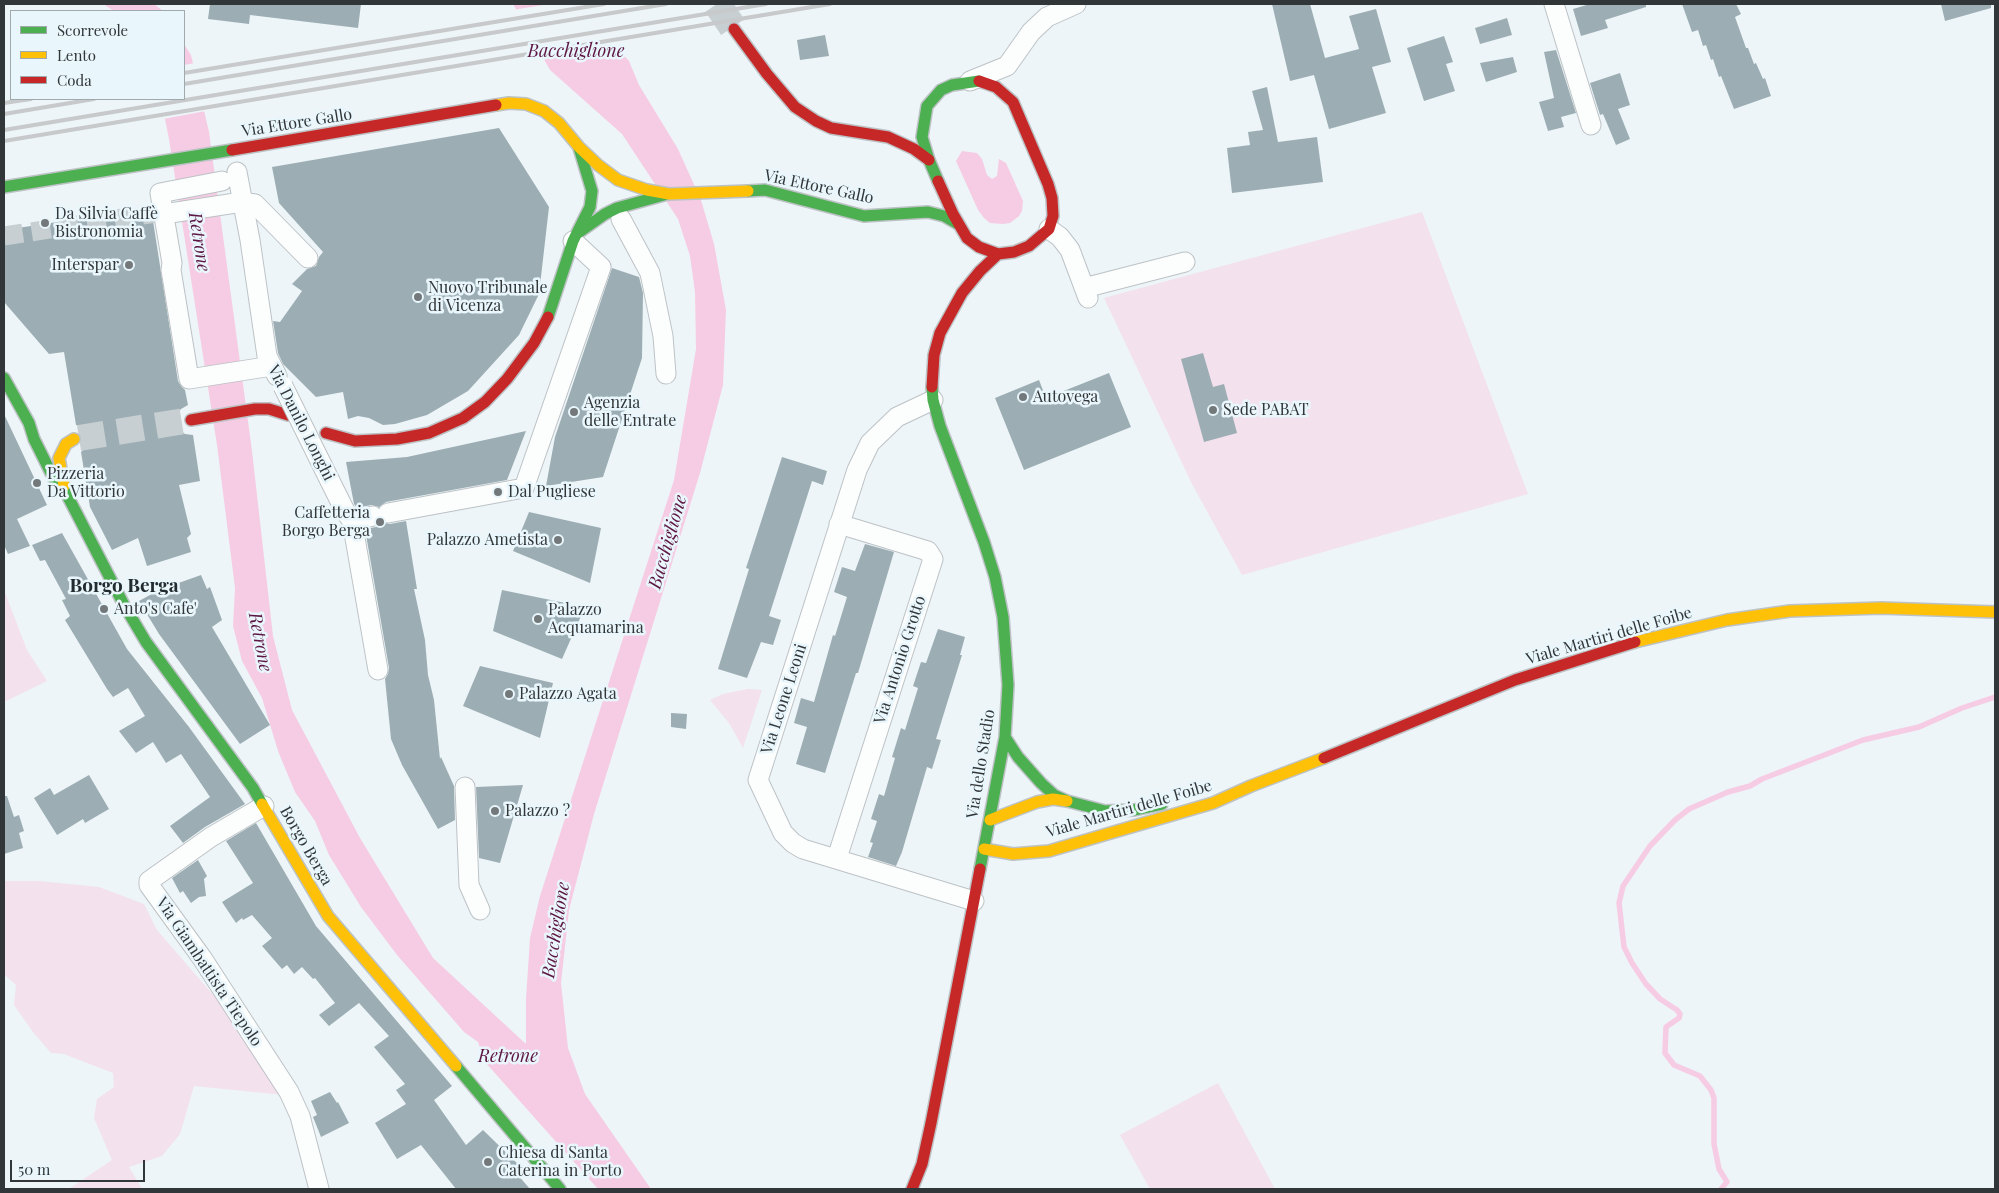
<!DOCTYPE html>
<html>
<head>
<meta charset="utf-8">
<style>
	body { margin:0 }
	#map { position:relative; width:1999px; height:1193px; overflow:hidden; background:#edf5f8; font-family:"Playfair Display",serif }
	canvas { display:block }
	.frame { position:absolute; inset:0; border:5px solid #313638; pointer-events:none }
	.legend { position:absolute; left:10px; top:10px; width:175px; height:90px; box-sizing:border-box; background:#e9f6fc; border:1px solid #9fa9ae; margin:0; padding:6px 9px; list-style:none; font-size:15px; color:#313638 }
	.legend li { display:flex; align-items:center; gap:10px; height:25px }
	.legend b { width:25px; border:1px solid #9fa9ae }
	.scale { position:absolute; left:10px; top:1160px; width:135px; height:22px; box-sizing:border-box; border:2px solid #313638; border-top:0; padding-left:6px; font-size:15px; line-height:18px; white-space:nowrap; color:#313638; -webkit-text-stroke:4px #e9f6fc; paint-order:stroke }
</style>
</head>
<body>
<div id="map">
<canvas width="1999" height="1193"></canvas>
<div class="frame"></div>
<ul class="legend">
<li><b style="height:6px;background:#4caf50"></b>Scorrevole</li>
<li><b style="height:6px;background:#ffc107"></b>Lento</li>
<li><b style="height:6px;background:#c62828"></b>Coda</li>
</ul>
<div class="scale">50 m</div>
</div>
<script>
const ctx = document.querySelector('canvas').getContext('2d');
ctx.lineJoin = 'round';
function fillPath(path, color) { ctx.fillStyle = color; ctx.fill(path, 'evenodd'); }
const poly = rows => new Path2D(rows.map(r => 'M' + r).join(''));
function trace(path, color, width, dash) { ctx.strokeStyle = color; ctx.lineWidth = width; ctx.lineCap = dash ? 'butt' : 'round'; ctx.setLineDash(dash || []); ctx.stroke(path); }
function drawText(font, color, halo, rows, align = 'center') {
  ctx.font = font + ' "Playfair Display",serif'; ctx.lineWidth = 5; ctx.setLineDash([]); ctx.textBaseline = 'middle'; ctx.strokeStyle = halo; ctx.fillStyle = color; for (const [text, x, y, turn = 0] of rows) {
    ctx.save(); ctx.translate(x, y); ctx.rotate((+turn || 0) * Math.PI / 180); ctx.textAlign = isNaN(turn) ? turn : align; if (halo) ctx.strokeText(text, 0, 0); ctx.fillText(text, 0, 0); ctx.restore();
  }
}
const green = poly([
	[1422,212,1528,494,1242,575,1192,484,1104,298],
	[4,590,27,650,47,681,4,702],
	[748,689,762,690,743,748,729,723,710,700,723,694],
	[4,881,39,881,99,887,144,904,157,930,221,1004,242,1039,284,1095,194,1086,180,1134,162,1156,129,1167,142,1189,69,1189,112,1160,94,1118,97,1099,114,1087,113,1073,64,1054,51,1053,33,1032,14,1005,16,985,4,974],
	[1218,1083,1275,1189,1150,1189,1120,1135]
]);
const water = poly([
	[103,4,154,4,163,11,114,11],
	[513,4,577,4,629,61,639,85,678,149,701,200,714,244,726,310,723,385,700,473,594,814,569,910,561,983,568,1048,585,1094,651,1189,598,1189,485,1062,478,1042,464,1032,397,955,361,907,329,855,315,821,295,792,278,751,262,698,242,661,233,626,235,588,217,445,169,139,161,99,184,99,184,44,191,55,209,132,252,451,273,636,292,710,360,838,433,958,526,1044,526,999,530,938,540,896,674,480,696,349,695,292,690,256,678,219,622,134,550,70],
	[962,151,977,153,982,159,987,175,992,179,997,176,999,159,1006,163,1023,201,1022,211,1019,216,1010,223,1003,224,990,223,984,218,978,210,956,161]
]);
const pier = poly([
	[549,4,580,4,618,45,541,59,513,10],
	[195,63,206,111,163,119,158,99,184,99,184,65]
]);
const stream = poly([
	[1721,1189,1727,1182,1719,1169,1714,1144,1714,1098,1711,1090,1700,1076,1674,1065,1665,1053,1666,1027,1679,1018,1680,1014,1677,1010,1660,999,1646,984,1632,963,1624,947,1619,903,1623,886,1650,846,1675,820,1689,809,1728,792,1750,786,1762,779,1863,740,1919,727,1962,708,1995,697]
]);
const building = poly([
	[210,4,361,4,358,28,250,15,249,24,208,19],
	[1272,4,1310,4,1325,58,1359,49,1349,16,1376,9,1391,62,1372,67,1386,113,1329,129,1314,75,1290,81],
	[1590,4,1646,4,1646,7,1605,20,1608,28,1581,36,1573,9],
	[1682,4,1736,4,1741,14,1735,17,1746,48,1748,48,1754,64,1756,63,1763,79,1765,78,1771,96,1734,109,1721,76,1719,77,1713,59,1711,60,1706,45,1703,46,1698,30,1692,32],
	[1941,4,1991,4,1991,8,1945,21],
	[1507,18,1512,35,1480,44,1475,28],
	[825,35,829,56,800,60,797,40],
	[1444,36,1453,62,1446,64,1455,91,1424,101,1407,48],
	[1556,50,1576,113,1561,117,1564,127,1548,131,1539,102,1554,98,1544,52],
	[1513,57,1517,72,1486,82,1480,63],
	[1620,73,1630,105,1618,109,1630,139,1616,145,1603,114,1600,115,1590,83],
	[1267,87,1278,142,1317,137,1323,182,1232,193,1227,148,1250,145,1248,132,1263,130,1252,91],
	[499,128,549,207,539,294,519,335,468,391,427,415,395,424,383,425,369,418,358,416,348,419,343,392,316,397,283,364,278,353,273,321,280,322,302,291,292,284,307,269,316,266,319,257,323,252,279,203,272,167],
	[151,208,178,381,181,386,185,390,188,405,181,409,177,414,176,423,180,430,185,434,193,435,200,481,179,485,191,534,187,538,191,552,147,566,138,538,112,550,90,507,81,452,87,446,89,438,86,431,81,426,76,425,64,352,49,354,4,302,4,230],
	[612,268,639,277,643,293,642,358,603,477,546,486,555,437],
	[1203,353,1213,387,1224,384,1237,433,1204,442,1181,359],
	[1109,373,1131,427,1024,470,995,398,1039,380,1046,398],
	[4,414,47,505,17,519,30,546,8,554,4,545],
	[526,431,507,480,386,502,379,507,371,505,357,508,354,504,346,462,407,457],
	[782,457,827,471,823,485,812,481,769,616,781,620,773,645,761,642,747,678,718,669,749,569,746,568],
	[529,512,601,528,590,583,513,551],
	[406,521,417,589,414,589,425,640,428,675,434,700,440,759,441,757,454,786,455,820,438,829,402,765,391,739,385,679,388,674,389,668,365,529,376,527,382,522,390,524],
	[62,533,127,649,189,727,245,804,205,827,183,843,170,826,210,797,181,754,166,763,153,742,136,753,119,731,145,716,128,688,113,697,107,689,65,620,70,616,62,600,66,599,45,560,40,561,32,545],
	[865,544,894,552,858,673,856,673,825,773,796,764,807,727,794,723,801,698,814,702,833,635,835,636,847,597,834,592,842,567,855,571],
	[201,575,207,589,210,587,222,620,212,627,270,725,240,744,159,634,139,601,159,590],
	[502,590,585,607,562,659,493,631],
	[938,629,965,637,960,655,962,655,936,739,941,740,932,769,927,767,902,852,896,866,868,857,873,843,870,842,877,821,871,819,879,794,884,796,895,758,892,757,901,728,905,730,918,688,913,686,921,662,926,663],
	[480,666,553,683,540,738,463,706],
	[671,713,687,714,686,729,671,727],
	[89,775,109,809,85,823,83,819,57,835,34,798,50,788,54,795],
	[523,785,500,863,479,858,476,787],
	[4,796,7,796,14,817,19,815,24,831,19,833,23,848,4,854],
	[256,823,316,926,452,1086,434,1100,466,1145,483,1130,523,1169,517,1174,530,1189,456,1189,421,1145,397,1159,375,1123,406,1104,396,1090,405,1084,374,1047,389,1036,359,1003,329,1026,319,1015,335,1003,315,978,313,979,302,967,294,974,287,965,282,969,262,946,272,938,252,915,243,920,242,918,236,923,222,902,253,883,226,841],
	[198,860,207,876,204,879,206,896,199,897,191,903,183,891,180,893,172,878],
	[330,1092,337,1103,338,1102,349,1123,321,1137,313,1117,317,1115,311,1101]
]);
const streetTunnel = poly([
	[4,236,156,213]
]);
const secondaryTunnel = poly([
	[79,438,191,420]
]);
const primaryTunnel = poly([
	[717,4,734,29]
]);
const street = poly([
	[1554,4,1591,125],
	[970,81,1007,66,1031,32,1047,17,1076,4],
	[237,172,250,240,267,356,277,376],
	[222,181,160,193,172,263,171,270,189,379,272,366],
	[164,214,242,202,255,204,308,258],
	[621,219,650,273,663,336,666,374],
	[1049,229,1060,237,1070,250,1088,298],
	[1084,288,1185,262],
	[933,400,897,417,870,443,857,470,758,780,783,833,793,843,803,849,974,901],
	[330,481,345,511,352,521,378,670],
	[388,513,524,488,601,267,573,241],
	[352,521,373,516],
	[465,787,469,885,480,910],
	[264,806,211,837,149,881,149,885,202,958,289,1092,300,1116,319,1189],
	[837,858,933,559,928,551,839,524]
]);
const fast = poly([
	[938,181,929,160,922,137,927,106,941,90,952,85,979,81],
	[4,187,232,150],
	[748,191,765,190,864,216,928,212,944,216,958,224],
	[578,233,605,214,617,208,664,195],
	[548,317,573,241,590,207,592,191,579,148],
	[4,378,29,423,34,439,54,479,65,491,124,605,146,642,253,788,262,804],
	[932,387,933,400,940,426,984,542,995,577,1003,617,1008,685,1005,737,980,869],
	[1005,737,1018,757,1041,783,1054,795,1067,801,1105,811,1134,810,1162,804],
	[456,1066,560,1189]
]);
const slow = poly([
	[496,105,509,103,526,104,544,111,559,123,579,147,598,165,618,180,647,190,669,194,748,191],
	[64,486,59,458,66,444,74,439],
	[1635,642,1727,620,1790,611,1881,608,1995,612],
	[262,804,328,916,456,1066],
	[990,820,1037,802,1053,799,1067,801],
	[984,849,1013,854,1049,851,1213,803,1251,786,1324,758]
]);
const jam = poly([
	[734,29,767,74,795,107,816,121,831,128,888,137,914,149,929,160],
	[232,150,496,105],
	[938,181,953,214,967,238,979,247,998,254,1014,252,1029,246,1049,229,1053,216,1052,198,1048,184,1013,102,996,87,979,81],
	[932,387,934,355,940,333,962,293,980,271,998,254],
	[191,420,255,409,269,409,288,415],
	[326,433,355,441,397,439,429,433,463,418,485,402,507,379,534,343,548,317],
	[1324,758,1515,680,1635,642],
	[912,1189,922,1164,931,1123,980,869]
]);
const rail = poly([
	[184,73,604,4],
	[184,84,666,4],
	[4,103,31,99],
	[4,114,94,99],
	[4,130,766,4],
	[4,141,830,4]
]);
const streetBridge = poly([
	[283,386,330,481]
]);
const markers = [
	[45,223,5,"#73797b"],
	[129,265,5,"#73797b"],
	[418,297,5,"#73797b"],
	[1023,397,5,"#73797b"],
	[1213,410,5,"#73797b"],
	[574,412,5,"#73797b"],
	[37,483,5,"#73797b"],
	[498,492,5,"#73797b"],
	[380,522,5,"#73797b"],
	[558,540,5,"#73797b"],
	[104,609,5,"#73797b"],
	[538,619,5,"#73797b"],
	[509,694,5,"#73797b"],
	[495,811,5,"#73797b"],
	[488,1162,5,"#73797b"]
];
const streetNames = [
	["Via Ettore Gallo",297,123,-9],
	["Via Ettore Gallo",819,187,12],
	["Via Danilo Longhi",301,423,63],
	["Viale Martiri delle Foibe",1609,636,-16],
	["Via Antonio Grotto",900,660,-72],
	["Via Leone Leoni",784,699,-72],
	["Via dello Stadio",981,764,-81],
	["Viale Martiri delle Foibe",1129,809,-16],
	["Borgo Berga",306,846,60],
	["Via Giambattista Tiepolo",209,972,56]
];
const poiNames = [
	["Da Silvia Caffè",55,214],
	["Bistronomia",55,232],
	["Interspar",119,265,"right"],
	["Nuovo Tribunale",428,288],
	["di Vicenza",428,306],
	["Autovega",1033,397],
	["Agenzia",584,403],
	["delle Entrate",584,421],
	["Sede PABAT",1223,410],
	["Pizzeria",47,474],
	["Da Vittorio",47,492],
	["Dal Pugliese",508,492],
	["Caffetteria",370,513,"right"],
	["Borgo Berga",370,531,"right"],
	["Palazzo Ametista",548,540,"right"],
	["Anto's Cafe'",114,609],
	["Palazzo",548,610],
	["Acquamarina",548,628],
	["Palazzo Agata",519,694],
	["Palazzo ?",505,811],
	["Chiesa di Santa",498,1153],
	["Caterina in Porto",498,1171]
];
const waterNames = [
	["Bacchiglione",576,51],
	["Retrone",199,242,81],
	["Bacchiglione",668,542,-74],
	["Retrone",260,642,79],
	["Bacchiglione",556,930,-81],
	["Retrone",508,1056]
];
const quarterNames = [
	["Borgo Berga",124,586]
];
fillPath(green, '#f3e1ed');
fillPath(water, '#f6cce4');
fillPath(pier, '#edf5f8');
trace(stream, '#f6cce4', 5.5);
fillPath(building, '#9caeb4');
trace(streetTunnel, '#c7cfd2', 19, [19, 9]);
trace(secondaryTunnel, '#c7cfd2', 26, [26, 13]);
trace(primaryTunnel, '#c7cfd2', 28, [28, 14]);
trace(street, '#bdc2c5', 21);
trace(fast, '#bdc2c5', 14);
trace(slow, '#bdc2c5', 14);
trace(jam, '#bdc2c5', 14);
trace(street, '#fcfefe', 19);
trace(fast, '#4caf50', 11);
trace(slow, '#ffc107', 11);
trace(jam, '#c62828', 11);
trace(rail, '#c7c9ca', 4);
trace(streetBridge, '#bdc2c5', 21, []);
trace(streetBridge, '#fcfefe', 19);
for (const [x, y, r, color] of markers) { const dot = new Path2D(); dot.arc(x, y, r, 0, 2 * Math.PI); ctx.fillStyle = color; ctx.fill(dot); trace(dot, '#e9f6fc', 2); }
drawText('16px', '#313638', '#e9f6fc', streetNames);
drawText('16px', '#313638', '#e9f6fc', poiNames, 'left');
drawText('italic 18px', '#5d1542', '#e9f6fc', waterNames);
drawText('bold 19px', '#222c30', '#e9f6fc', quarterNames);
</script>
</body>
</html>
